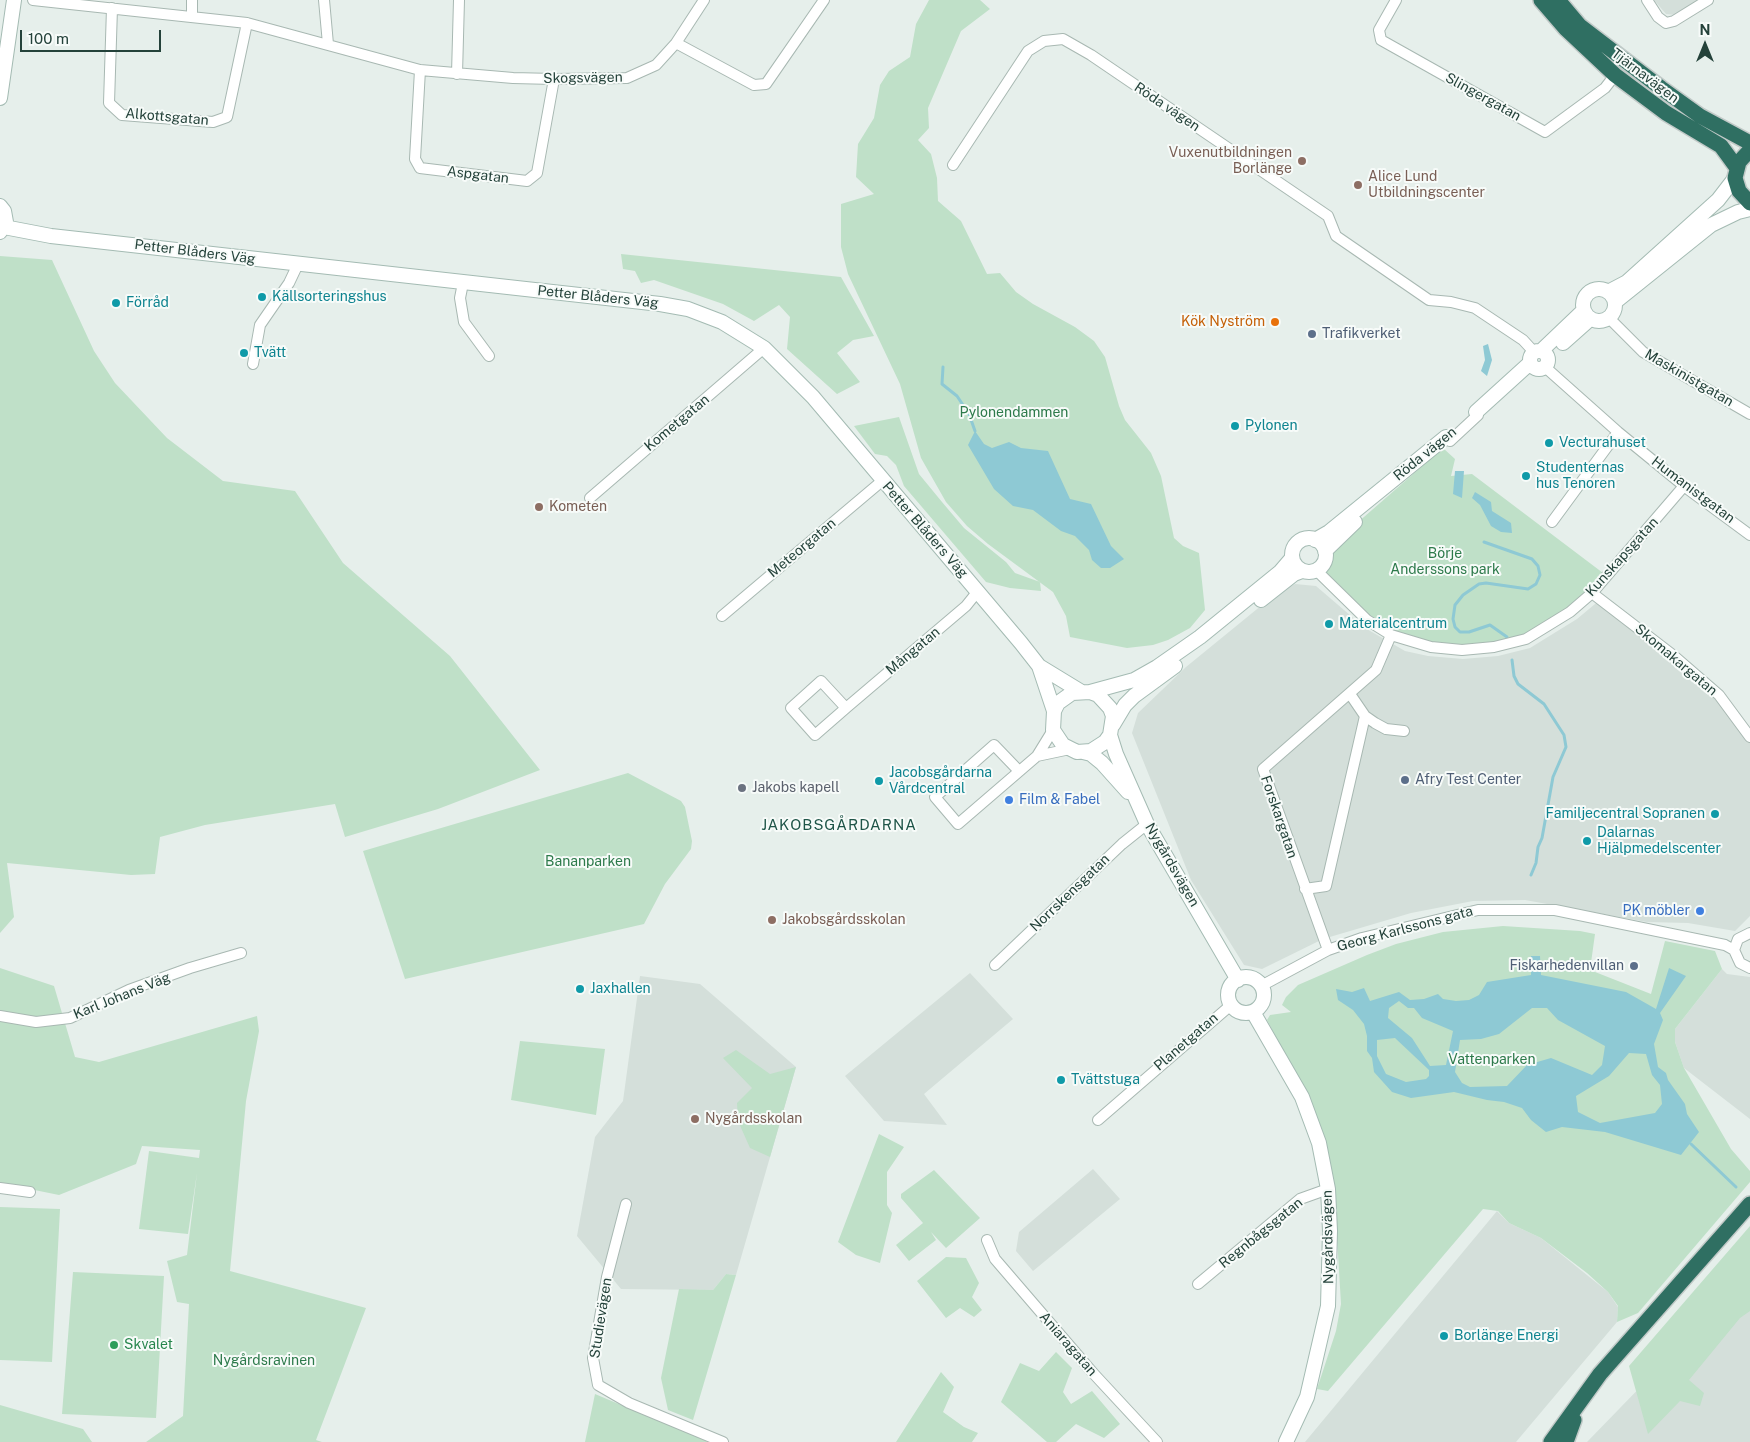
<!DOCTYPE html>
<html>
<head>
<meta charset="utf-8">
<style>
	body { margin:0 }
	#map { position:relative; width:1750px; height:1442px; overflow:hidden; background:#e6efeb; font-family:"Public Sans",sans-serif }
	canvas { display:block }
	.north { position:absolute; left:1680px; top:20px; width:50px; height:50px; -webkit-text-stroke:4px #f7fbf9; paint-order:stroke; rotate:0deg; font-size:14px; font-weight:700; line-height:20px; text-align:center; color:#24423a }
	.north::after { content:''; display:block; margin:auto; width:18px; height:22px; background:#24423a; clip-path:polygon(50% 0,100% 100%,50% 72%,0 100%) }
	.scale { position:absolute; left:20px; top:30px; width:141px; height:22px; box-sizing:border-box; border:2px solid #24423a; border-top:0; padding-left:6px; font-size:15px; line-height:18px; white-space:nowrap; color:#24423a; -webkit-text-stroke:4px #f7fbf9; paint-order:stroke }
</style>
</head>
<body>
<div id="map">
<canvas width="1750" height="1442"></canvas>
<div class="north">N</div>
<div class="scale">100 m</div>
</div>
<script>
const ctx = document.querySelector('canvas').getContext('2d');
ctx.lineJoin = 'round';
function fillPath(path, color) { ctx.fillStyle = color; ctx.fill(path, 'evenodd'); }
const poly = rows => new Path2D(rows.map(r => 'M' + r).join(''));
function trace(path, color, width, dash) { ctx.strokeStyle = color; ctx.lineWidth = width; ctx.lineCap = dash ? 'butt' : 'round'; ctx.setLineDash(dash || []); ctx.stroke(path); }
function drawText(font, color, halo, rows, align = 'center') {
  ctx.font = font + ' "Public Sans",sans-serif'; ctx.lineWidth = 4; ctx.setLineDash([]); ctx.textBaseline = 'middle'; ctx.strokeStyle = halo; ctx.fillStyle = color; for (const [text, x, y, turn = 0] of rows) {
    ctx.save(); ctx.translate(x, y); ctx.rotate((+turn || 0) * Math.PI / 180); ctx.textAlign = isNaN(turn) ? turn : align; if (halo) ctx.strokeText(text, 0, 0); ctx.fillText(text, 0, 0); ctx.restore();
  }
}
const built = poly([
	[1654,0,1701,0,1676,15,1666,14],
	[1295,584,1316,586,1365,628,1405,651,1428,656,1463,659,1498,656,1530,648,1577,619,1601,599,1719,695,1750,737,1750,916,1735,931,1688,923,1647,922,1525,900,1473,901,1411,913,1323,939,1262,969,1244,965,1191,880,1132,733,1138,713,1186,667,1273,596],
	[1722,969,1727,974,1750,977,1750,1119,1684,1068,1675,1042,1675,1029],
	[970,973,1013,1019,924,1094,947,1125,884,1121,845,1076],
	[640,976,700,984,796,1067,736,1275,726,1274,713,1290,621,1289,577,1236,595,1137,623,1101],
	[1093,1169,1120,1199,1033,1271,1016,1251,1019,1232],
	[1497,1211,1509,1223,1541,1238,1608,1292,1618,1307,1617,1322,1516,1442,1305,1442],
	[1750,1274,1750,1442,1587,1442]
]);
const green = poly([
	[929,0,980,0,990,9,961,31,928,108,929,128,918,140,931,154,937,178,938,201,961,221,987,274,1000,273,1016,292,1033,304,1075,327,1094,341,1105,357,1119,406,1125,420,1151,453,1161,476,1174,538,1183,546,1199,553,1205,610,1190,628,1168,640,1153,645,1127,648,1070,637,1066,616,1053,592,988,544,967,526,946,502,921,458,900,384,848,274,841,247,841,204,874,194,856,177,858,144,874,118,880,85,889,71,910,57,916,24],
	[621,254,841,277,874,336,853,340,837,353,860,382,837,394,787,349,790,317,779,305,754,321,723,304,654,280,641,283,635,271,623,269],
	[0,256,52,260,94,351,115,383,167,438,223,481,295,491,343,563,450,656,540,770,438,809,345,837,335,804,205,825,160,837,155,874,131,875,7,863,14,917,0,933],
	[899,417,919,474,942,502,964,528,1006,562,1015,573,1040,582,1041,591,1010,588,986,582,904,486,896,465,887,456,875,454,854,426],
	[1443,448,1455,459,1451,476,1472,474,1607,576,1592,593,1526,639,1462,650,1391,635,1317,571,1325,561,1325,551],
	[628,773,681,801,685,807,692,841,691,849,665,884,644,924,405,979,363,851],
	[1503,926,1580,931,1595,934,1590,970,1651,994,1665,941,1715,951,1722,969,1675,1029,1675,1042,1684,1068,1731,1149,1750,1171,1750,1182,1638,1313,1617,1322,1618,1306,1608,1292,1587,1273,1541,1238,1509,1223,1498,1211,1483,1209,1328,1391,1317,1389,1336,1331,1341,1304,1334,1187,1287,1058,1267,1020,1270,1015,1291,1012,1282,1005,1286,997,1298,985,1367,955,1396,944,1443,932],
	[0,968,54,986,75,1057,99,1062,257,1016,259,1031,246,1101,230,1271,366,1308,316,1440,322,1442,146,1442,183,1416,189,1304,177,1302,167,1261,187,1255,197,1173,188,1234,139,1229,149,1151,199,1158,200,1150,142,1146,136,1164,59,1195,0,1183],
	[520,1041,605,1049,596,1115,511,1100],
	[736,1050,770,1074,796,1067,770,1157,750,1148,738,1121,737,1103,752,1088,723,1058],
	[879,1134,904,1147,887,1172,887,1205,892,1213,880,1263,856,1255,838,1242],
	[934,1170,980,1218,946,1248,931,1232,936,1240,909,1261,896,1245,923,1223,901,1198,901,1194],
	[0,1207,60,1209,52,1362,0,1360],
	[1750,1226,1750,1311,1740,1318,1689,1380,1704,1393,1700,1406,1680,1401,1648,1434,1629,1366],
	[946,1257,966,1258,979,1283,972,1297,982,1310,974,1317,960,1308,946,1318,917,1281],
	[73,1272,164,1276,156,1418,62,1414],
	[726,1274,736,1275,693,1420,668,1410,661,1378,679,1289,713,1290],
	[1056,1352,1072,1368,1063,1392,1071,1404,1092,1391,1120,1424,1104,1438,1076,1424,1056,1442,1047,1442,1001,1402,1020,1363,1039,1371],
	[941,1372,954,1387,943,1412,964,1427,978,1433,972,1442,896,1442],
	[595,1394,690,1434,708,1442,585,1442],
	[0,1405,83,1429,92,1442,0,1442]
]);
const water = poly([
	[1488,344,1492,360,1487,376,1481,371,1485,360,1483,346],
	[975,431,984,444,992,448,1009,442,1021,448,1048,451,1070,499,1091,504,1111,546,1124,559,1110,568,1101,568,1092,560,1089,550,1075,536,1061,531,1033,510,1013,506,994,489,968,445],
	[1455,471,1464,471,1462,498,1453,494],
	[1475,492,1491,502,1492,511,1511,523,1512,533,1501,532,1491,526,1480,505,1472,498],
	[1531,956,1540,956,1541,975,1626,992,1656,1009,1669,968,1686,976,1660,1013,1663,1020,1654,1044,1658,1067,1666,1073,1668,1080,1685,1104,1687,1114,1699,1132,1681,1155,1605,1132,1562,1127,1546,1132,1531,1120,1522,1108,1504,1102,1487,1100,1454,1092,1411,1098,1392,1092,1374,1072,1372,1058,1367,1051,1367,1036,1364,1024,1353,1010,1338,1000,1336,989,1352,992,1364,988,1370,1001,1399,992,1410,1000,1424,999,1438,994,1443,999,1456,1001,1469,1000,1479,995,1487,982,1531,975],
	[1399,1001,1408,1008,1414,1008,1422,1018,1453,1031,1446,1065,1430,1066,1412,1038,1388,1018,1389,1008],
	[1532,1008,1547,1008,1558,1020,1605,1046,1602,1065,1592,1075,1551,1058,1527,1065,1507,1086,1470,1087,1462,1083,1455,1072,1460,1040,1481,1039,1499,1034],
	[1395,1038,1429,1070,1429,1076,1426,1079,1406,1082,1386,1074,1377,1056,1377,1040],
	[1629,1053,1646,1054,1652,1075,1660,1085,1662,1104,1655,1113,1600,1123,1578,1112,1576,1096,1609,1076]
]);
const stream = poly([
	[943,367,942,384,957,396,969,414,975,431],
	[1484,542,1532,559,1538,566,1540,575,1536,584,1528,589,1486,583,1479,584,1463,595,1455,605,1453,619,1455,627,1460,632,1469,632,1490,625,1507,637],
	[1512,660,1514,676,1518,684,1544,704,1564,735,1566,747,1553,777,1542,838,1538,847,1536,863,1531,875],
	[1691,1144,1736,1187]
]);
const street = poly([
	[33,0,247,23,420,70,513,78,554,79,627,78,656,65,676,43,704,0],
	[192,0,192,17],
	[324,0,328,44],
	[1396,0,1379,30,1381,40,1545,132,1605,88,1615,75],
	[1647,0,1658,17,1666,23,1674,21,1708,0],
	[112,8,109,103,122,115,213,122,227,117,247,23],
	[676,43,754,85,766,84,824,0],
	[420,70,415,159,420,168,527,181,537,173,554,79],
	[457,74,459,0],
	[953,165,1028,51,1044,41,1063,39,1091,55,1328,216,1336,236,1429,300,1451,302,1475,308,1523,340,1534,352],
	[463,283,460,298,464,322,489,356],
	[1609,318,1643,352,1750,414],
	[253,364,260,325,289,283,298,264],
	[1545,367,1618,432,1689,490,1750,535],
	[1450,441,1478,415],
	[590,498,764,348],
	[1552,522,1618,432],
	[1317,571,1367,620,1391,635,1431,647,1462,650,1494,647,1526,639,1570,612,1592,593,1684,486],
	[1592,593,1674,656,1719,695,1750,737],
	[722,616,882,481],
	[1350,694,1365,716,1375,723,1386,729,1404,731],
	[846,708,815,735,791,708,821,681,846,708,966,606,978,591],
	[1037,756,1070,749],
	[1019,771,994,745,935,797,958,824,1037,756,1053,730],
	[1305,889,1326,886,1365,716],
	[1750,933,1738,939,1734,950,1740,963,1750,968],
	[1328,950,1263,769,1376,670,1391,635],
	[995,965,1122,844,1147,824],
	[1261,986,1328,950,1362,938,1478,910,1555,910,1725,945,1734,950],
	[0,1016,36,1022,70,1018,129,990,190,968,241,953],
	[1098,1120,1231,1005],
	[0,1188,30,1192],
	[626,1204,607,1277,593,1358,598,1385,629,1403,723,1442],
	[987,1240,995,1259,1093,1373,1157,1442],
	[1198,1284,1300,1199,1328,1189]
]);
const secondary = poly([
	[0,98,14,0],
	[0,206,4,211,6,222,0,232],
	[4,227,51,236,660,304,688,309,722,322,764,348,813,397,1021,643,1039,666,1054,711,1053,730,1063,745,1077,752,1091,751,1105,742,1110,735,1113,716,1110,708,1098,695,1090,692,1072,693,1058,703,1054,711],
	'1583 305a16 16 0 1 1 32 0a16 16 0 1 1-32 0Z',
	[1608,292,1627,282,1718,200,1735,178],
	[1615,302,1711,225,1738,212,1750,209],
	[1563,343,1590,319],
	'1530 360a9 9 0 1 1 18 0a9 9 0 1 1-18 0Z',
	[1541,351,1584,310],
	[1476,412,1530,363],
	'1292 555a17 17 0 1 1 34 0a17 17 0 1 1-34 0Z',
	[1315,540,1329,532,1446,437],
	[1325,551,1355,522],
	[1261,600,1294,574,1302,571],
	[1039,666,1080,691],
	[1090,692,1134,680,1157,667,1200,637,1280,572,1292,558],
	[1113,725,1125,705,1134,696,1175,666],
	[1110,735,1116,754,1147,824,1238,980],
	[1083,752,1091,754,1102,763,1128,792],
	'1228 995a18 18 0 1 1 36 0a18 18 0 1 1-36 0Z',
	[1253,1012,1302,1097,1319,1143,1328,1189,1330,1231,1328,1306,1307,1397,1286,1442]
]);
const highway = poly([
	[1541,0,1566,29,1615,75,1666,113,1721,146,1737,168],
	[1558,0,1580,26,1661,88,1700,116,1750,143],
	[1750,150,1739,162,1735,178,1739,191,1750,203],
	[1551,1442,1600,1374,1750,1204],
	[1566,1442,1574,1420]
]);
const markers = [
	[1302,161,5,"#8d6e63"],
	[1358,185,5,"#8d6e63"],
	[262,297,5,"#0f9aa8"],
	[116,303,5,"#0f9aa8"],
	[1275,322,5,"#e8710a"],
	[1312,334,5,"#5c6f8a"],
	[244,353,5,"#0f9aa8"],
	[1235,426,5,"#0f9aa8"],
	[1549,443,5,"#0f9aa8"],
	[1526,476,5,"#0f9aa8"],
	[539,507,5,"#8d6e63"],
	[1329,624,5,"#0f9aa8"],
	[1405,780,5,"#5c6f8a"],
	[879,781,5,"#0f9aa8"],
	[742,788,5,"#6b7280"],
	[1009,800,5,"#3f7fe0"],
	[1715,814,5,"#0f9aa8"],
	[1587,841,5,"#0f9aa8"],
	[1700,911,5,"#3f7fe0"],
	[772,920,5,"#8d6e63"],
	[1634,966,5,"#5c6f8a"],
	[580,989,5,"#0f9aa8"],
	[1061,1080,5,"#0f9aa8"],
	[695,1119,5,"#8d6e63"],
	[1444,1336,5,"#0f9aa8"],
	[114,1345,5,"#2e9e5b"]
];
const streetNames = [
	["Tjärnavägen",1645,76,37],
	["Skogsvägen",583,78,-1],
	["Slingergatan",1483,97,29],
	["Röda vägen",1167,107,34],
	["Alkottsgatan",167,117,5],
	["Aspgatan",478,175,7],
	["Petter Blåders Väg",195,252,7],
	["Petter Blåders Väg",598,297,6],
	["Maskinistgatan",1689,378,30],
	["Kometgatan",677,423,-40],
	["Röda vägen",1425,454,-39],
	["Humanistgatan",1693,490,37],
	["Petter Blåders Väg",925,530,49],
	["Meteorgatan",802,548,-40],
	["Kunskapsgatan",1622,557,-48],
	["Mångatan",913,651,-40],
	["Skomakargatan",1676,660,40],
	["Forskargatan",1279,817,71],
	["Nygårdsvägen",1172,865,60],
	["Norrskensgatan",1070,893,-44],
	["Georg Karlssons gata",1405,929,-15],
	["Karl Johans Väg",122,996,-22],
	["Planetgatan",1186,1042,-41],
	["Regnbågsgatan",1261,1233,-39],
	["Nygårdsvägen",1328,1237,-91],
	["Studievägen",601,1318,-81],
	["Aniaragatan",1068,1344,49]
];
const educationNames = [
	["Vuxenutbildningen",1292,153,"right"],
	["Borlänge",1292,169,"right"],
	["Alice Lund",1368,177],
	["Utbildningscenter",1368,193],
	["Kometen",549,507],
	["Jakobsgårdsskolan",782,920],
	["Nygårdsskolan",705,1119]
];
const cultureNames = [
	["Källsorteringshus",272,297],
	["Förråd",126,303],
	["Tvätt",254,353],
	["Pylonen",1245,426],
	["Vecturahuset",1559,443],
	["Studenternas",1536,468],
	["hus Tenoren",1536,484],
	["Materialcentrum",1339,624],
	["Jacobsgårdarna",889,773],
	["Vårdcentral",889,789],
	["Familjecentral Sopranen",1705,814,"right"],
	["Dalarnas",1597,833],
	["Hjälpmedelscenter",1597,849],
	["Jaxhallen",590,989],
	["Tvättstuga",1071,1080],
	["Borlänge Energi",1454,1336]
];
const foodNames = [
	["Kök Nyström",1265,322]
];
const serviceNames = [
	["Trafikverket",1322,334],
	["Afry Test Center",1415,780],
	["Fiskarhedenvillan",1624,966,"right"]
];
const parkNames = [
	["Pylonendammen",1014,413],
	["Börje",1445,554],
	["Anderssons park",1445,570],
	["Bananparken",588,862],
	["Vattenparken",1492,1060],
	["Nygårdsravinen",264,1361]
];
const worshipNames = [
	["Jakobs kapell",752,788]
];
const shopNames = [
	["Film & Fabel",1019,800],
	["PK möbler",1690,911,"right"]
];
const leisureNames = [
	["Skvalet",124,1345]
];
const neighbourhoodNames = [
	["JAKOBSGÅRDARNA",839,825]
];
fillPath(built, '#d4dfda');
fillPath(green, '#bfe0c8');
fillPath(water, '#8ec9d4');
trace(stream, '#8ec9d4', 3);
trace(street, '#a8b8b2', 12);
trace(secondary, '#a4bbb3', 16);
trace(highway, '#c2cac8', 18);
trace(street, '#fff', 10);
trace(secondary, '#fff', 14);
trace(highway, '#2f6f62', 15);
for (const [x, y, r, color] of markers) { const dot = new Path2D(); dot.arc(x, y, r, 0, 2 * Math.PI); ctx.fillStyle = color; ctx.fill(dot); trace(dot, '#f7fbf9', 2); }
drawText('14px', '#24423a', '#f7fbf9', streetNames);
drawText('14px', '#785e54', '#f7fbf9', educationNames, 'left');
drawText('14px', '#0d838f', '#f7fbf9', cultureNames, 'left');
drawText('14px', '#c56008', '#f7fbf9', foodNames, 'right');
drawText('14px', '#4e5e75', '#f7fbf9', serviceNames, 'left');
drawText('14px', '#2d7a4b', '#f7fbf9', parkNames);
drawText('14px', '#5b616d', '#f7fbf9', worshipNames, 'left');
drawText('14px', '#366cbe', '#f7fbf9', shopNames, 'left');
drawText('14px', '#27864d', '#f7fbf9', leisureNames, 'left');
ctx.letterSpacing = '1px';
drawText('15px', '#1f5548', '#f7fbf9', neighbourhoodNames);
ctx.letterSpacing = '0px';
</script>
</body>
</html>
